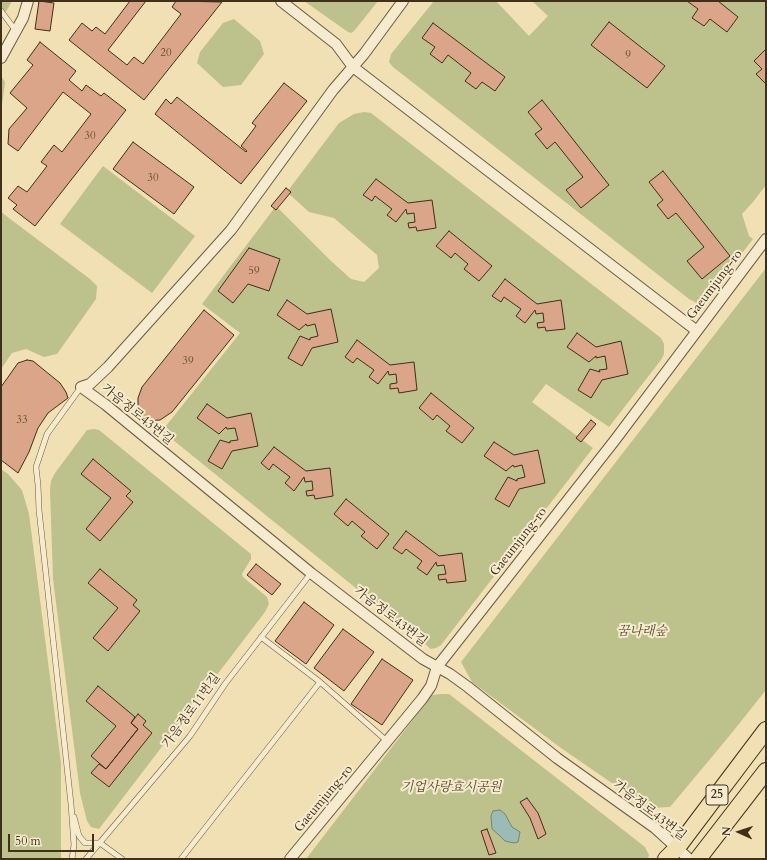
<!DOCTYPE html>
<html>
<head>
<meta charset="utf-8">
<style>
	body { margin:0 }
	#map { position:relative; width:767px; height:860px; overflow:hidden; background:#f1e0b4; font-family:Cardo,serif }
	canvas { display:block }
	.frame { position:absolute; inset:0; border:2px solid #402f1b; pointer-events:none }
	.north { position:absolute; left:719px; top:812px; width:40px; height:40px; -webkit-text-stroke:3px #f6ebce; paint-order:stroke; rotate:273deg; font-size:11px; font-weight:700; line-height:16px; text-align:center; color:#402f1b }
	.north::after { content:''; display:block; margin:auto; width:14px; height:18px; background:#402f1b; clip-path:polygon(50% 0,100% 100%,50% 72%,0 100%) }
	.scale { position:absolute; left:8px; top:834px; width:86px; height:18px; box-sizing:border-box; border:2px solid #402f1b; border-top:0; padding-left:5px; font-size:12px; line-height:14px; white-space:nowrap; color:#402f1b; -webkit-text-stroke:3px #f6ebce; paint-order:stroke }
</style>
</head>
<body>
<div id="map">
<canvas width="767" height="860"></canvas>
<div class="frame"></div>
<div class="north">N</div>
<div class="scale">50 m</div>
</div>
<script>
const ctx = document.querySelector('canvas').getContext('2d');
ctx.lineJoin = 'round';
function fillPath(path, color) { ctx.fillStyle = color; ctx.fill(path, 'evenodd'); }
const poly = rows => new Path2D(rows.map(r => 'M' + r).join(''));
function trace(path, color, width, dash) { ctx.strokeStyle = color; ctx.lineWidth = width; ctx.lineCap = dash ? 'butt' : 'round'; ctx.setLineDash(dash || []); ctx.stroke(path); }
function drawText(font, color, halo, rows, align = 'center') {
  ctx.font = font + ' Cardo,"Noto Serif KR",serif'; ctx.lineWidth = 4; ctx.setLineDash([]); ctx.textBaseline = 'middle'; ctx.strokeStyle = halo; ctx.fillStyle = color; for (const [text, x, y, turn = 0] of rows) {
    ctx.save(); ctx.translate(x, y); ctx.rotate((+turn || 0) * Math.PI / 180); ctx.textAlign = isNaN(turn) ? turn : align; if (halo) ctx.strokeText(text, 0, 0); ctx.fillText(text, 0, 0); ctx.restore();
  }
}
const green = poly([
	[1,1,12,1,7,10,1,17],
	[304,1,378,1,354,31,351,33,348,32],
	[434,1,496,1,529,36,548,16,532,1,766,1,766,185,753,202,742,214,749,236,753,239,705,301,697,303,689,299,393,67,389,62,391,54],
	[234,19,260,41,264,54,241,85,223,87,197,63,200,52,223,23],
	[1,76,5,82,1,113,1,124],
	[364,112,371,113,661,338,664,344,664,354,661,360,609,427,546,384,532,402,593,448,441,645,436,648,431,649,162,431,240,333,202,304,276,206,330,260,351,279,364,282,379,268,377,255,334,218,309,212,287,192,339,123,354,114],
	[103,166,195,236,152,293,60,224],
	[1,212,90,279,97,286,96,299,57,354,44,357,26,349,12,353,1,369],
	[766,268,766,690,726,740,670,807,648,808,561,748,472,682,461,662],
	[94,429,99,430,251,554,251,559,242,574,243,577,267,597,269,604,265,612,99,829,91,827,87,821,80,793,53,579,50,490,51,481,55,473,87,430],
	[1,469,8,474,22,490,29,514,61,763,61,859,1,859],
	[441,694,449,694,645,847,649,855,648,859,306,859,432,695]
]);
const water = poly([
	[500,810,505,814,512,827,520,832,518,842,514,843,505,841,500,836,492,829,491,816,493,811,500,810]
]);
const building = poly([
	[39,1,54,3,50,31,35,29,39,1],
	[130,1,146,1,108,50,127,65,134,57,143,64,181,14,172,7,176,1,222,2,144,100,69,40,82,23,92,31,96,27,105,34,130,1],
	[687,1,718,1,738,17,727,32,710,19,704,26,692,18,698,9,687,1],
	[609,22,665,66,647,88,591,45,609,22],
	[433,23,505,77,495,91,482,82,476,89,465,81,471,73,448,55,442,63,430,54,435,47,422,38,433,23],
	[40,42,76,71,69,80,82,91,86,85,101,96,104,93,126,110,35,226,13,209,17,205,8,198,18,186,27,192,47,166,41,162,54,145,62,152,91,114,63,92,18,151,8,144,9,129,27,108,10,93,33,65,27,60,40,42],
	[766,49,766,84,756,74,762,69,754,61,766,49],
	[284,83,307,101,241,184,155,114,166,99,171,104,177,97,246,152,247,151,241,146,256,126,252,123,284,83],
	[542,100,609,185,581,208,566,190,583,177,555,142,547,149,535,134,542,129,528,112,542,100],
	[133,142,194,187,174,214,113,169,133,142],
	[663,171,730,256,702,279,687,261,704,247,676,213,668,219,657,205,663,200,649,182,663,171],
	[376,179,408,203,432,200,436,228,417,231,416,227,409,228,408,223,415,222,414,213,407,214,406,209,396,222,387,215,392,209,375,196,372,201,363,195,376,179],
	[286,188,291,192,276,210,271,206,286,188],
	[449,231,492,266,479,281,464,269,468,264,455,253,451,258,436,246,449,231],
	[249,248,280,259,269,291,248,284,233,303,218,291,249,248],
	[505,279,537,304,561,300,565,329,546,331,545,327,538,328,537,323,544,322,543,313,536,314,535,310,525,323,516,316,521,309,504,297,501,302,492,296,505,279],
	[287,300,307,314,331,309,338,342,312,348,302,366,288,358,300,336,310,340,310,338,318,336,315,324,307,326,306,324,299,330,277,315,287,300],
	[204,310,234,335,172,412,160,420,147,421,142,418,138,411,138,398,142,387,204,310],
	[577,333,596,347,621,341,628,374,602,380,591,398,578,390,590,369,600,372,599,370,607,369,605,356,596,358,596,356,589,362,567,347,577,333],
	[357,340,390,365,414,362,417,390,399,393,398,388,390,389,390,384,397,383,396,374,389,375,388,371,378,384,369,377,374,370,357,358,353,363,345,357,357,340],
	[27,360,33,361,60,383,66,392,68,398,48,413,38,428,29,452,18,473,1,460,1,387,18,363,27,360],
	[431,393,474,428,462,443,446,431,450,426,437,415,433,420,419,408,431,393],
	[207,404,227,418,251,413,258,446,232,451,222,469,208,461,220,440,230,443,230,441,238,440,235,428,227,429,226,427,219,434,197,418,207,404],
	[591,420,596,424,581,442,576,438,591,420],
	[494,442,514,455,538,450,545,483,519,489,509,507,495,499,508,477,517,481,517,479,525,477,522,465,514,467,513,465,506,471,484,456,494,442],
	[274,447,306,471,330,468,333,496,315,499,314,495,307,496,306,491,313,490,312,481,305,482,304,477,294,491,285,483,290,477,273,464,269,470,261,463,274,447],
	[93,459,131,491,126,496,133,502,100,541,86,529,111,498,81,474,93,459],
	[346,499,389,534,377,549,361,536,365,532,352,521,348,526,334,514,346,499],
	[406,531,439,556,462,553,466,581,447,583,446,579,439,580,438,575,446,574,444,565,437,566,436,562,427,575,417,568,422,561,406,549,402,554,393,548,406,531],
	[256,564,281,584,272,595,247,575,256,564],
	[100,569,137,600,133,605,140,611,108,651,93,638,118,608,88,583,100,569],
	[304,602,334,625,306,664,275,641,304,602],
	[343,629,374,652,344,691,314,668,343,629],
	[382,659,413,680,382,725,351,704,382,659],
	[98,686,135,717,131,723,138,729,106,769,91,756,116,726,86,701,98,686],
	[138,714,146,721,143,725,152,733,109,787,91,773,99,764,106,769,138,729,131,723,138,714],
	[527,798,538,813,546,834,538,839,530,818,520,802,527,798],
	[487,829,496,853,489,855,481,831,487,829]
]);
const lane = poly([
	[1,11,16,31],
	[261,637,320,682,388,742],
	[74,817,79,836,85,843,100,843,122,859],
	[72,859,74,845,71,804,39,510,38,485,36,467,47,434,81,387],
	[86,859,190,736,225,684,311,573],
	[181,859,320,682]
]);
const street = poly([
	[281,1,336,44,353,67,697,331],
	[1,58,23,18,28,1],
	[81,387,106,405,311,573,423,659,450,674,468,687,557,758,655,828,689,859],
	[81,387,90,384,108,367,231,230,333,90,364,54,403,1],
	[290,859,422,699,431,686,437,667,615,440,766,239]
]);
const primary = poly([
	[666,859,677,848,766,730],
	[698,859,766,771]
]);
const numberNames = [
	["20",166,53],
	["9",628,55],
	["30",90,136],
	["30",153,178],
	["59",254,271],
	["39",188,361],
	["33",22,420]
];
const shields = [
	[717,795,22]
];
const shieldNames = [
	["25",717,795]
];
const streetNames = [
	["Gaeumjung-ro",715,285,-53],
	["가음정로43번길",137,415,39],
	["Gaeumjung-ro",519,542,-52],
	["가음정로43번길",390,617,38],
	["가음정로11번길",192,711,-54],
	["Gaeumjung-ro",324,799,-50],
	["가음정로43번길",649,811,38]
];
const parkNames = [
	["꿈나래숲",642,632],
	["기업사랑효시공원",451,788]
];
fillPath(green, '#bdc18b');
fillPath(water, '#9cbbb5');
trace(water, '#778377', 1);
fillPath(building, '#daa588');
trace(building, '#402f1b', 1);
trace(lane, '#6c5b41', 6);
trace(street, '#6c5b41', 12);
trace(primary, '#402f1b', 18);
trace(lane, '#f6ebce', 5);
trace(street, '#f6ebce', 10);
trace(primary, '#f1e0b4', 16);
drawText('11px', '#664c36', null, numberNames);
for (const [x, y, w] of shields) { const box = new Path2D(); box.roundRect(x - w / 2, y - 10, w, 20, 3); ctx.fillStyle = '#f6ebce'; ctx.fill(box); trace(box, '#402f1b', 1); }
drawText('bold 12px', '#402f1b', null, shieldNames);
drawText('13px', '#402f1b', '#f6ebce', streetNames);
drawText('italic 13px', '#594c31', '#f6ebce', parkNames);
</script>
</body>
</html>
